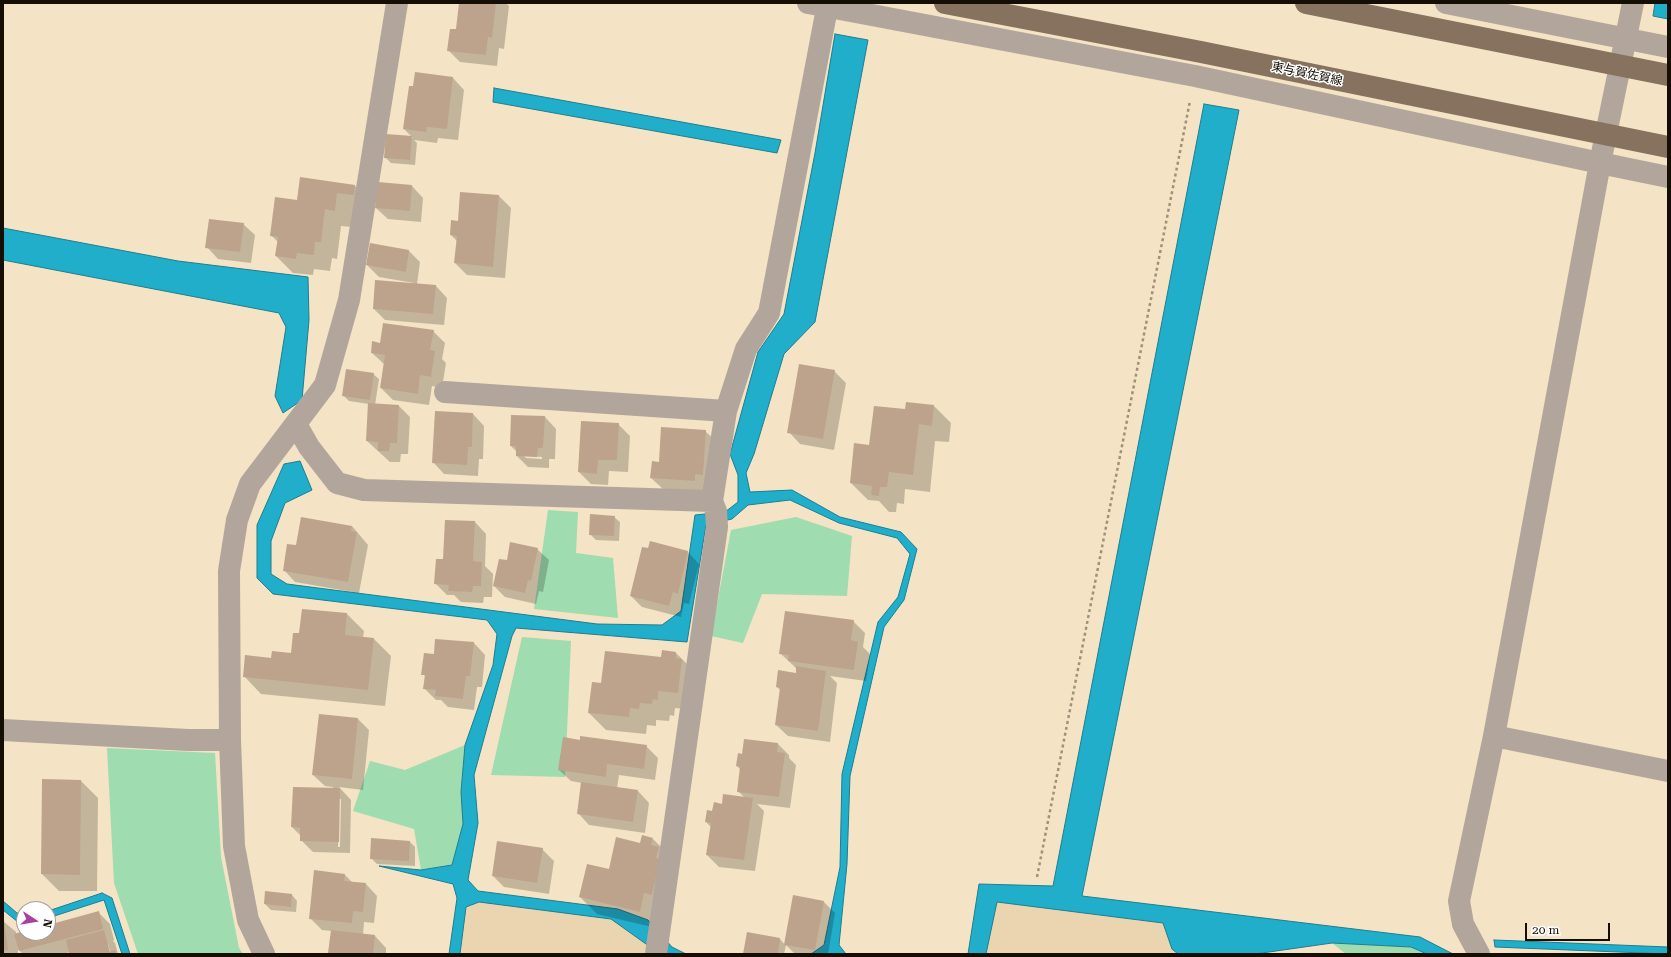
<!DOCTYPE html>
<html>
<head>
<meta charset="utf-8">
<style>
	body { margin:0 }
	#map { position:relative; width:1671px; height:957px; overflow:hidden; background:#f4e3c4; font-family:"Roboto Serif",serif }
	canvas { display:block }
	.frame { position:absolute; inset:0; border:4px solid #140e04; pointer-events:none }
	.north { position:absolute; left:16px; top:901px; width:40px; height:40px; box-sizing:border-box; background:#fff; border:1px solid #a19f9b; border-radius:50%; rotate:102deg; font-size:11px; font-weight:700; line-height:16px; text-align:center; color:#140e04 }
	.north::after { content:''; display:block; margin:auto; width:14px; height:18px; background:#aa3fa0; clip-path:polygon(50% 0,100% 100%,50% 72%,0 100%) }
	.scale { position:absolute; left:1525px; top:923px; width:85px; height:18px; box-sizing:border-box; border:2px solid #140e04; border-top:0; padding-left:5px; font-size:12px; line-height:14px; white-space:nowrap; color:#140e04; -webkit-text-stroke:3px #fff; paint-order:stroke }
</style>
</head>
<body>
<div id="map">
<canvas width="1671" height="957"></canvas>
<div class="frame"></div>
<div class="north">N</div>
<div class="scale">20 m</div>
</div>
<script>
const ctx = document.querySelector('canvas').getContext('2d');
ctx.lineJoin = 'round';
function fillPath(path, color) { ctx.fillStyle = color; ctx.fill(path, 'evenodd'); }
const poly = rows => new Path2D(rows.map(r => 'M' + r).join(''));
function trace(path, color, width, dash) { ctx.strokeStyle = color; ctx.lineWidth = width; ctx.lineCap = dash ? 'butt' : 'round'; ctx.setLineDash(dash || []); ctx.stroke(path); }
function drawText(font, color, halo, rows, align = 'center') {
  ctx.font = font + ' "Roboto Serif","Noto Sans JP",serif'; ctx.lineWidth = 3; ctx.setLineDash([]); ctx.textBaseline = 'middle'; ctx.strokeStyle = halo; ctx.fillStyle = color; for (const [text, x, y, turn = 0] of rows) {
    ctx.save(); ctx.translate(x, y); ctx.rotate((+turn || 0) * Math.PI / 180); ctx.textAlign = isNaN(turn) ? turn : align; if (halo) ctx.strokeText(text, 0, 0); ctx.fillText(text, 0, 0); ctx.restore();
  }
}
const built = poly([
	[983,889,1260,924,1260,954,974,954],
	[467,898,614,913,679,954,457,954]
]);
const green = poly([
	[548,510,578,512,576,553,613,558,618,618,534,609],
	[796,517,852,536,847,596,762,594,743,643,711,636,731,530],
	[522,637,571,641,565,777,491,775],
	[465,745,461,792,463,824,452,866,421,870,414,829,353,811,370,761,405,770],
	[107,748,215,753,221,857,239,948,243,954,138,954,114,883],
	[1332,943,1411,947,1427,954,1346,954]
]);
const water = poly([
	[1655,3,1668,3,1668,19,1653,16,1655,3],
	[835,34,868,40,815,322,784,354,754,454,746,473,750,492,792,490,840,517,901,532,917,549,904,600,884,627,850,776,847,864,839,945,846,954,811,954,824,945,840,867,842,774,878,622,898,597,910,554,897,538,839,523,790,500,748,505,732,519,706,525,687,642,516,628,512,636,474,775,478,823,468,880,478,891,618,909,648,920,672,947,686,954,660,954,611,919,479,902,466,907,460,954,449,954,457,898,453,884,379,866,421,870,452,865,463,824,461,792,465,745,493,665,497,634,487,620,273,594,257,578,257,525,284,464,300,461,312,490,285,503,271,541,271,574,287,584,597,624,662,625,681,611,695,515,725,512,738,502,738,475,730,454,758,352,784,314,815,153,835,34],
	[494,88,781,140,777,153,493,102,494,88],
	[1204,104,1239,110,1082,896,1420,937,1453,954,1427,954,1411,947,1332,943,1255,954,1178,954,1172,949,1163,923,997,902,986,954,968,954,979,884,1053,886,1204,104],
	[3,228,178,261,308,277,309,320,302,400,283,413,275,396,286,327,279,313,3,260,3,228],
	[102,893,112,898,130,954,122,954,104,900,48,918,48,911,102,893],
	[3,901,17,913,24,915,24,921,18,922,3,910,3,901],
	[1494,940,1668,947,1668,954,1495,947,1494,940]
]);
const shadow = poly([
	[460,3,506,3,509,6,504,49,499,48,497,66,460,62,448,50,457,30],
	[453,78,464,90,458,140,438,138,437,143,414,140,417,143,415,165,391,163,385,157,387,135,413,138,404,129],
	[301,178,355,186,372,203,352,227,341,226,337,259,332,258,330,271,314,269,313,275,293,273,276,256,278,242,271,235,298,201],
	[412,186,423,198,421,222,388,219,376,208],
	[461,193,499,196,511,208,505,278,467,275,455,263,457,241,451,235,459,222],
	[243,224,255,235,251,263,218,259,207,247],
	[371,244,409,251,420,262,417,284,436,286,447,298,444,325,385,320,374,309,413,284,414,283,379,277,367,265],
	[433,331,445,343,442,359,446,363,442,388,432,386,429,405,393,400,381,388,385,365,372,353,381,344],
	[834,371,846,383,834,450,800,444,789,432],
	[373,374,379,379,375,405,399,406,410,417,408,454,401,454,400,462,390,462,367,441,369,404,349,401,343,395],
	[934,406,951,423,949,442,935,441,930,492,905,489,904,504,897,503,896,512,889,512,879,501,868,500,851,483,870,447,905,410],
	[473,414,484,426,483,459,479,459,478,476,444,474,433,462],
	[545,417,556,429,555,459,549,459,549,468,528,467,517,456,517,452,511,446],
	[524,456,542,457,542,459,526,458],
	[618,424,630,436,628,472,609,471,608,485,591,484,579,472],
	[705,431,717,442,706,492,663,489,651,478,660,463],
	[614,517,620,522,619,541,596,540,590,534],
	[475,522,486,534,485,566,493,574,492,597,484,597,483,603,461,602,454,595,447,595,435,583,444,560],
	[352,526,368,545,359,593,295,582,284,570,296,546],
	[537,549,549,560,543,592,539,591,536,604,505,597,494,586,507,561],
	[688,552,699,564,689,604,684,603,681,617,642,607,631,596],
	[303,610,347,614,364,631,363,638,374,639,391,656,385,706,261,694,244,676,291,654,300,635],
	[853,621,865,633,863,647,870,654,866,681,830,676,837,683,830,742,788,736,776,725,781,691,777,687,796,674,797,669,780,653],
	[474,643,485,655,482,687,477,687,474,710,448,707,441,700,436,700,424,688,426,677,423,674,435,655],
	[676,653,693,670,694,710,675,708,674,716,670,715,669,721,656,720,656,726,647,725,646,734,606,730,589,713,602,684],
	[358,719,369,730,363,790,339,787,351,800,350,853,313,852,301,840,301,836,292,827,333,789,333,787,325,786,313,775],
	[339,799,341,799,340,847,338,847],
	[581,741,646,746,658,758,655,780,619,775,617,788,638,791,649,803,645,833,589,825,578,813,582,783,571,781,559,770],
	[778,744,789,755,789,758,796,765,790,808,757,804,764,811,755,871,719,867,707,855,711,827,706,822,713,812,722,805,745,798,738,791,741,770,737,766,743,755],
	[81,781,98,798,97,891,59,891,42,874],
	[653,839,670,856,656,928,597,914,580,897,609,871],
	[410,842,415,847,415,866,377,864,371,858],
	[542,849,554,861,549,894,504,887,493,876],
	[344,874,353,883,366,884,377,896,374,923,364,922,363,935,375,936,386,948,386,954,330,954,332,931,322,930,310,918],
	[292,895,297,901,296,912,271,910,265,904],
	[824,902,835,913,828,954,795,954,786,945,784,954,744,954,748,934,780,939,785,945],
	[99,913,110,924,114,940,113,941,115,943,118,954,111,954,108,944,106,944,109,954,70,954,70,952,63,954,23,954,18,949,18,954,3,954,3,921,16,932,16,934,24,932,48,933,48,926]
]);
const building = poly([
	[459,3,496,3,492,38,488,37,486,55,447,51,450,29,456,29],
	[415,72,453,77,447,129,427,127,426,132,403,129,409,86,413,86],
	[386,134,412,136,410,160,384,158],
	[300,177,355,185,354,195,337,193,335,211,325,209,321,242,315,242,314,255,297,253,296,259,275,256,278,237,270,236,275,197,297,200],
	[378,182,412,185,410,211,375,208],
	[460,192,499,195,493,267,454,263,457,236,450,235,451,220,458,221],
	[209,219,244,223,240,252,205,248],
	[370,243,409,250,406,272,366,265],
	[375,280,436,285,433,314,373,309],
	[383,323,434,330,430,350,435,351,431,377,420,375,418,394,380,388,385,355,371,353,372,341,380,343],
	[799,364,835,370,823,439,787,433],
	[346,369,374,373,370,400,342,396],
	[906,402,934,405,932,426,919,424,913,475,889,472,887,487,880,487,879,496,871,495,872,486,850,483,854,443,869,445,874,406,905,409],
	[368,403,399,405,397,443,390,443,389,451,378,451,378,442,366,441],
	[435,411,473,413,472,447,468,447,467,465,432,463],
	[511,415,545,416,543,448,538,448,537,457,516,456,516,446,510,446],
	[581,421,619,423,617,460,598,460,597,474,578,472],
	[661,427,706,430,703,475,695,474,695,481,650,478,652,461,659,462],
	[590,514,615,516,614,536,589,535],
	[301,517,352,526,351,531,357,532,348,582,283,571,287,544,296,545],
	[445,520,475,521,473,561,482,562,481,586,473,586,472,592,448,591,449,585,434,584,436,559,443,559],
	[650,541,688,551,678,594,673,592,669,606,630,596,642,547,648,548],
	[510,542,538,548,531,581,528,580,525,593,493,586,499,559,507,560],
	[302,609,347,613,345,635,374,638,368,690,243,677,245,655,271,658,272,651,291,653,293,633,299,633],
	[785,611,854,620,851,640,858,642,854,670,788,661,789,655,779,654],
	[435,639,474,642,470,676,466,676,463,699,435,696,436,690,423,689,425,675,421,675,424,653,434,654],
	[662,650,676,652,676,658,682,659,678,693,658,691,658,700,653,699,652,704,640,703,639,709,630,708,629,717,588,713,592,682,601,683,605,651,661,657],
	[796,666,826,671,818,731,775,725,780,688,776,687,778,670,796,673],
	[319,714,358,718,352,779,312,775],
	[580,736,647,745,644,769,607,764,606,777,558,770,563,737,580,740],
	[744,739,778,743,777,752,785,753,779,797,737,792,740,767,736,766,738,753,742,754],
	[42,779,81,780,80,875,41,874],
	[581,782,638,790,633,822,577,814],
	[293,787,340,788,339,842,300,841,300,828,291,827],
	[723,794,753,798,744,860,706,855,711,823,705,822,707,810,712,811,714,802,722,804],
	[642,835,653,838,651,845,659,847,656,858,660,859,652,895,644,893,640,912,579,897,587,864,609,869,616,837,640,843],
	[371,838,410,841,409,861,370,859],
	[497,841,543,848,537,883,492,876],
	[314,870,345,874,344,881,366,883,363,912,353,911,352,923,309,919],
	[265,891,292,894,291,907,264,904],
	[793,895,824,901,815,950,784,945],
	[99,911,103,929,19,951,14,934,24,931,24,933,48,933,48,925],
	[3,920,4,920,8,950,3,951],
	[104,930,110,952,115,950,116,954,69,954,66,940],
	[331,930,375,935,373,954,328,953],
	[747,932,780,938,778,954,743,954]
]);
const path = poly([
	[1037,877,1190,101]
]);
const minor = poly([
	[808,3,1195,76,1600,163,1668,177],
	[1446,3,1668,47],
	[445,392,726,411],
	[296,424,309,447,337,483,364,490,712,501,716,511,717,527,656,954],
	[712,501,726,411,746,349,769,313,828,3],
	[3,730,188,740,230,740],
	[1494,736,1668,771],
	[264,954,248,920,234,846,230,740,229,571,237,520,250,484,325,385,349,300,397,3],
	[1479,954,1463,924,1459,901,1494,736,1600,163,1633,3]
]);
const major = poly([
	[945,3,1201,52,1668,147],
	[1306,3,1668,75]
]);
const streetNames = [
	["東与賀佐賀線",1307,74,12]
];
fillPath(built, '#ead5b0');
fillPath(green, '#9fdcaf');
fillPath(water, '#21aecb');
trace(water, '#1d7e8f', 1);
fillPath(shadow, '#0003');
fillPath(building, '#bda28c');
trace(path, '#9f927b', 2.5, [3, 3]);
trace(minor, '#b2a69c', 22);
trace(major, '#86725f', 22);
drawText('12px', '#140e04', '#fff', streetNames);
</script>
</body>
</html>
